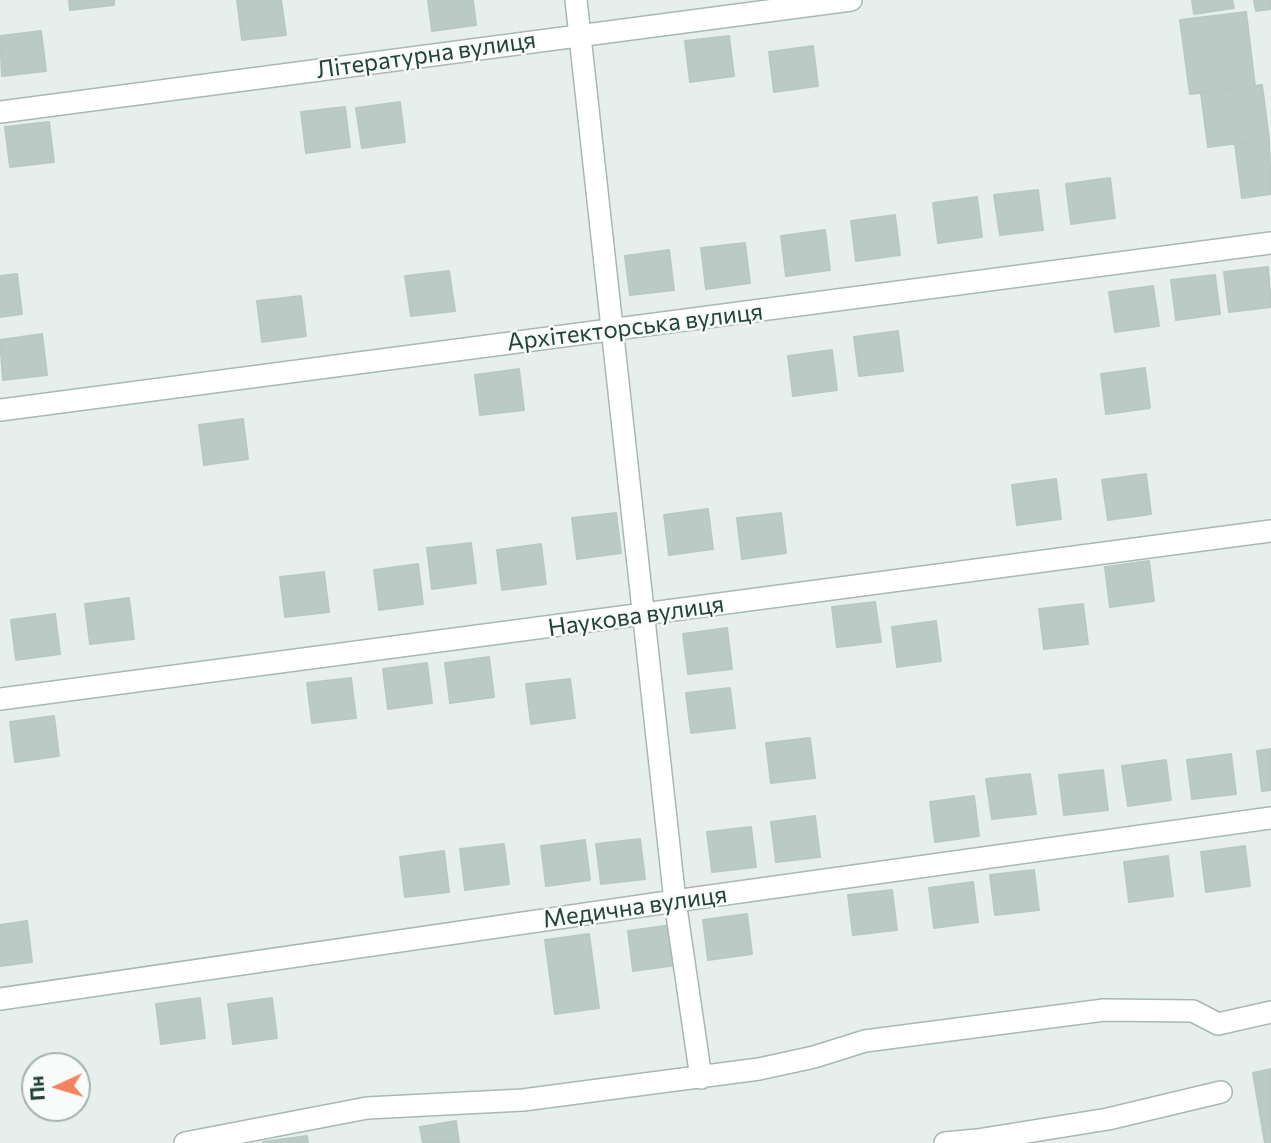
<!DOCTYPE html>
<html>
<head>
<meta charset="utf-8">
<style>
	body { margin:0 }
	#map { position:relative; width:1271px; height:1143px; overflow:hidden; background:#e6efeb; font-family:Commissioner,sans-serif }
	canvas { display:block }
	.north { position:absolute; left:21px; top:1052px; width:70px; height:70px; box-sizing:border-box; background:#f7fbf9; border:2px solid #a3b1ad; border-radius:50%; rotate:266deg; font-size:19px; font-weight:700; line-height:28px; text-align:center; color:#24423a }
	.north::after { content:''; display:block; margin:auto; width:24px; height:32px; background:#f4845f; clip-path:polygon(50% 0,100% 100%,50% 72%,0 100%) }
</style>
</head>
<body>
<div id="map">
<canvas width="1271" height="1143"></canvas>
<div class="north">Пн</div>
</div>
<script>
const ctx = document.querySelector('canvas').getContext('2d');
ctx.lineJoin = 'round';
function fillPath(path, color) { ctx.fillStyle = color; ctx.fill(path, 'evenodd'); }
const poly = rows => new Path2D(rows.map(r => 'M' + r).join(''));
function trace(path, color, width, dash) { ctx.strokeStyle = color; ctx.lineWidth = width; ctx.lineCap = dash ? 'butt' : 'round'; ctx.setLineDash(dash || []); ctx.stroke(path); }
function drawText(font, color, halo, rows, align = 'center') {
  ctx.font = font + ' Commissioner,sans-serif'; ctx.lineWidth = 5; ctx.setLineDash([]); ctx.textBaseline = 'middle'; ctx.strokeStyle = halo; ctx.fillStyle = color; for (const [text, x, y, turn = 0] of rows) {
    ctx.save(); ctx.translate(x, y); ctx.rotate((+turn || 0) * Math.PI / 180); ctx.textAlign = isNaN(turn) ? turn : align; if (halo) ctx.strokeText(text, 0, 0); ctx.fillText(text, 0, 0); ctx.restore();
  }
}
const building = poly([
	[69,0,114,0,114,5,70,10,69,0],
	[237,0,281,0,286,35,242,40,237,0],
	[428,0,473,0,476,25,432,31,428,0],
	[1192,0,1232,0,1234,8,1194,14,1192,0],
	[1254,0,1271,0,1271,9,1256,11,1254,0],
	[1246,12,1255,86,1190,94,1180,20,1246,12],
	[41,31,46,71,2,76,0,36,41,31],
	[729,36,734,76,690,82,685,41,729,36],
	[813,46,818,86,774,92,769,52,813,46],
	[1262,85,1269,139,1208,147,1201,93,1262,85],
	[400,102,405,142,362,148,356,108,400,102],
	[345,107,350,147,306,153,301,112,345,107],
	[49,122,54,162,10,167,5,127,49,122],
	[1269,139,1271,194,1242,198,1235,144,1269,139],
	[1110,178,1115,218,1071,224,1066,184,1110,178],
	[1038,190,1043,230,1000,235,994,195,1038,190],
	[977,197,982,237,938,243,933,203,977,197],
	[895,215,900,255,856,261,851,221,895,215],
	[825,230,830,270,786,276,781,236,825,230],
	[745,243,750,283,706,289,701,248,745,243],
	[669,250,674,290,630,295,625,256,669,250],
	[1268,267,1271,307,1229,312,1224,272,1268,267],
	[449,271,455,311,411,316,405,276,449,271],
	[17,274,22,314,0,317,0,276,17,274],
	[1215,275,1220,314,1176,320,1171,280,1215,275],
	[1153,286,1159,326,1115,332,1109,292,1153,286],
	[301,296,306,336,262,342,257,301,301,296],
	[898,331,903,371,859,376,854,337,898,331],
	[42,334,47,375,3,380,0,340,42,334],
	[832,350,837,390,793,396,788,356,832,350],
	[1145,368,1150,408,1106,414,1101,374,1145,368],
	[519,369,524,410,480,415,475,375,519,369],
	[243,419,248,459,204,465,199,425,243,419],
	[1146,474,1151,514,1108,520,1102,480,1146,474],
	[1056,479,1061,519,1017,525,1012,485,1056,479],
	[708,509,713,549,669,555,664,515,708,509],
	[616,513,621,553,577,559,572,518,616,513],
	[781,513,786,553,742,559,737,518,781,513],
	[471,543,476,583,432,589,427,548,471,543],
	[541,544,546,584,502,590,497,550,541,544],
	[1149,561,1154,601,1110,607,1105,567,1149,561],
	[418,564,423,604,379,610,374,570,418,564],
	[324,572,329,612,285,617,280,577,324,572],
	[129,598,134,639,90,644,85,604,129,598],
	[875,602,881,642,837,647,832,607,875,602],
	[1083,604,1088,644,1044,649,1039,609,1083,604],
	[55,614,60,654,16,660,11,620,55,614],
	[936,621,941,661,897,667,892,627,936,621],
	[727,628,732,669,688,674,683,634,727,628],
	[489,657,494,697,450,703,445,663,489,657],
	[427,663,432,703,388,709,383,669,427,663],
	[351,678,356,718,312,723,307,683,351,678],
	[570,679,575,718,531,724,526,684,570,679],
	[730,688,735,728,691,733,686,693,730,688],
	[54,716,59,756,15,762,10,722,54,716],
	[810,738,815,778,771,783,766,743,810,738],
	[1271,749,1271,790,1262,791,1257,751,1271,749],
	[1231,754,1236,794,1192,799,1187,760,1231,754],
	[1166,760,1171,800,1128,806,1122,766,1166,760],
	[1103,770,1108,810,1064,815,1059,775,1103,770],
	[1030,774,1036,814,992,819,986,779,1030,774],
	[974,796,979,836,935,842,930,802,974,796],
	[815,816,820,857,776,862,771,822,815,816],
	[751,827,756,867,712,872,707,832,751,827],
	[640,839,645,879,601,884,596,844,640,839],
	[585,840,590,880,546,886,541,846,585,840],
	[504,844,509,884,465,890,460,849,504,844],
	[1245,846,1250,886,1206,892,1201,852,1245,846],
	[444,851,449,892,405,897,400,857,444,851],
	[1168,856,1173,896,1129,902,1124,862,1168,856],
	[1034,870,1039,910,995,915,990,875,1034,870],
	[973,882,978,922,934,928,929,888,973,882],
	[892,890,897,930,853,935,848,895,892,890],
	[747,914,752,954,708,960,703,920,747,914],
	[27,921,32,962,0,966,0,925,27,921],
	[672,925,677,965,633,971,628,931,672,925],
	[589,934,599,1008,555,1014,545,940,589,934],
	[200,998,205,1038,161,1044,156,1004,200,998],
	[272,998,277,1038,233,1044,228,1004,272,998],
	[1271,1069,1271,1143,1265,1143,1253,1073,1271,1069],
	[456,1121,459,1143,423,1143,420,1127,456,1121],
	[307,1136,308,1143,263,1143,263,1142,307,1136]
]);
const minor = poly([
	[576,0,675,901,701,1078],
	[0,112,851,0],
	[0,410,1271,243],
	[0,699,1271,531],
	[0,999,675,901,1271,818],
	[185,1143,367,1108,523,1100,759,1069,814,1057,865,1041,1104,1010,1193,1011,1218,1024,1271,1012],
	[945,1143,977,1140,1108,1119,1221,1092]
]);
const streetNames = [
	["Літературна вулиця",426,55,-8],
	["Архітекторська вулиця",635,327,-7],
	["Наукова вулиця",636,616,-8],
	["Медична вулиця",635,907,-8]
];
fillPath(building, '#bbcac4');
trace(building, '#b8c9c2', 2);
trace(minor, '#a8b8b2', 24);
trace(minor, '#fff', 21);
drawText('24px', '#24423a', '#f7fbf9', streetNames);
</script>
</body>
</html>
